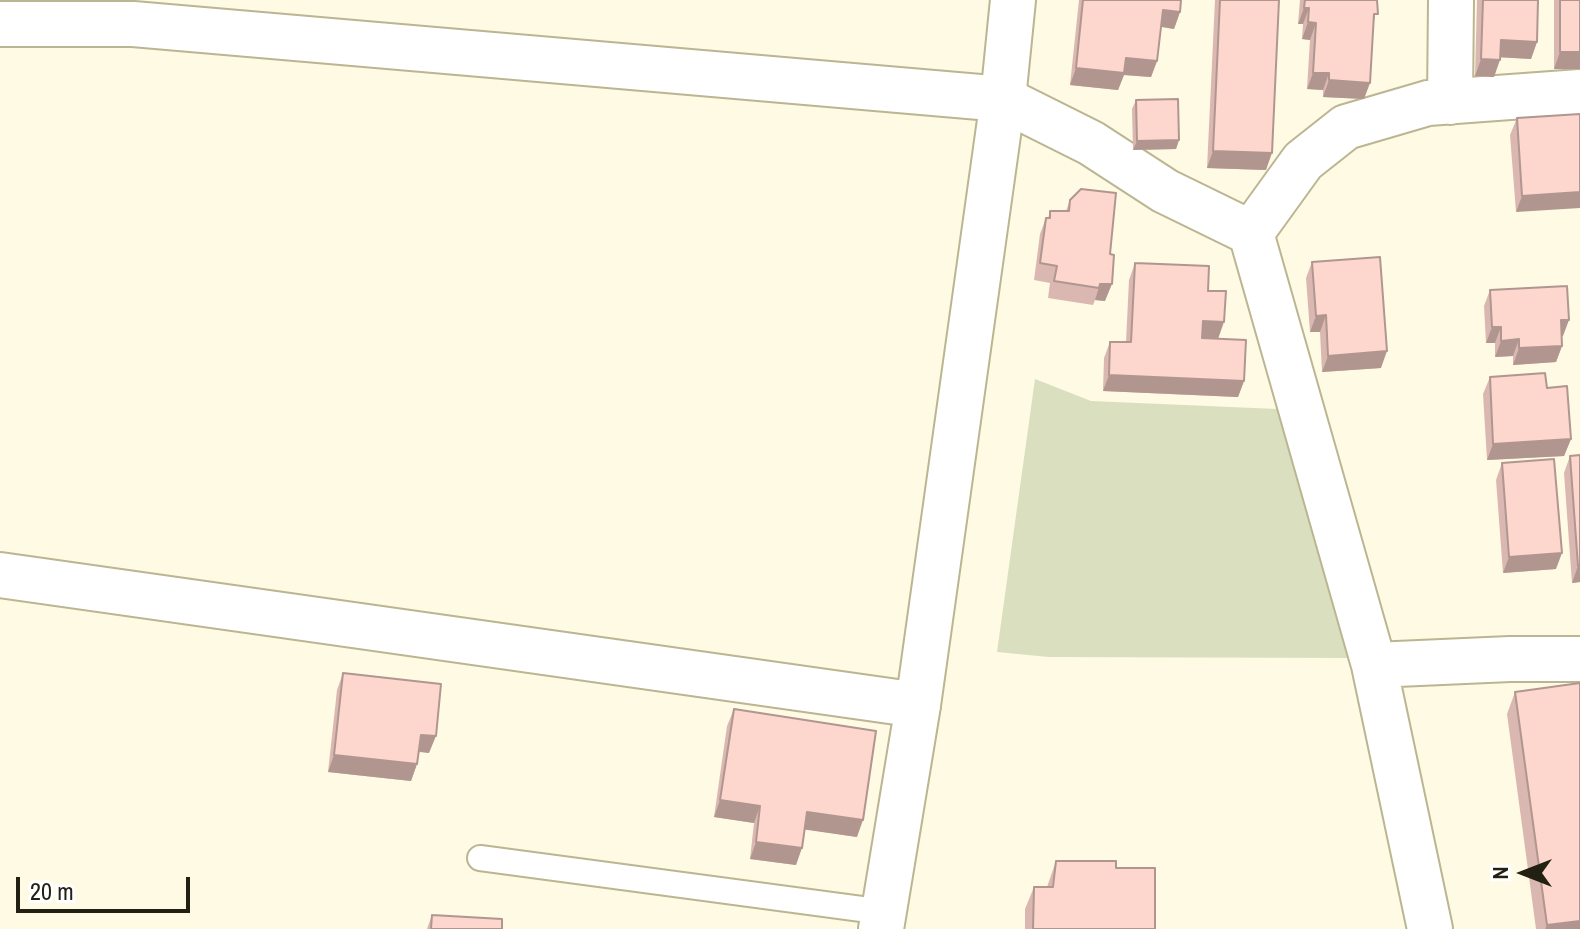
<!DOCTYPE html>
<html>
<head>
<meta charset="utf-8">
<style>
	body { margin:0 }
	#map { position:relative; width:1580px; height:929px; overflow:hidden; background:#fefae4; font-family:"Archivo Narrow",sans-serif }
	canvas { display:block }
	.north { position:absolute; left:1484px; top:833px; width:80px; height:80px; -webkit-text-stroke:6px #fff; paint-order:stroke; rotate:270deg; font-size:22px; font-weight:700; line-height:32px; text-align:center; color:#222012 }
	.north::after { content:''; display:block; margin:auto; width:28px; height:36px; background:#222012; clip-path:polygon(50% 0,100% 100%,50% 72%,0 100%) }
	.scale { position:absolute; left:16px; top:877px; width:174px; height:36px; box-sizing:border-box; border:4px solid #222012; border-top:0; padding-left:10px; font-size:24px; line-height:28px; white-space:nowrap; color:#222012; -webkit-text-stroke:6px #fff; paint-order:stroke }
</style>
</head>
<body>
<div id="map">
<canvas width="1580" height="929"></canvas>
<div class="north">N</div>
<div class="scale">20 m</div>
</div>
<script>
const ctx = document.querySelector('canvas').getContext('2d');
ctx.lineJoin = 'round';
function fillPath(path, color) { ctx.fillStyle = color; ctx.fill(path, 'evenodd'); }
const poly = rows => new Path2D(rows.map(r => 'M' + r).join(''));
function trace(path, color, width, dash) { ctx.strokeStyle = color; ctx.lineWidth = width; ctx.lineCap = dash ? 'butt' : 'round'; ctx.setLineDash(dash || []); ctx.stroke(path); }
const green = poly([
	[1035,379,1091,401,1277,409,1351,658,1049,657,997,652]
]);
const lane = poly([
	[480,858,884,912]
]);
const street = poly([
	[0,24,133,24,1003,99,1091,143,1165,191,1251,233,1374,665,1430,929],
	[1450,102,1451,0],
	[1251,233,1303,161,1346,127,1428,103,1580,92],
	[0,575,918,705],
	[1374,665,1510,659,1580,659]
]);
const secondary = poly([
	[881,929,918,705,1003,99,1013,0]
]);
const wall = poly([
	[1079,0,1181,0,1180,12,1174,29,1161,27,1157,61,1151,77,1124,75,1118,90,1070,85],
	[1215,0,1279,0,1266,170,1207,168],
	[1300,0,1377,0,1364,99,1323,97,1323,90,1307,89,1310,40,1302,39,1303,24,1298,24],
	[1477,0,1538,0,1537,42,1531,59,1500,57,1494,77,1475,76],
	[1554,0,1580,0,1580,69,1554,69],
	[1136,100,1179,140,1176,149,1133,150,1132,109],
	[1580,114,1516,212,1510,135,1517,118],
	[1070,200,1110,254,1105,301,1095,300,1093,305,1048,298,1050,283,1034,280,1040,234,1046,218,1048,218,1050,211,1066,211],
	[1312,262,1381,368,1322,372,1320,332,1310,332,1306,278],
	[1135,263,1208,291,1218,339,1244,381,1238,397,1103,391,1104,358,1110,342,1126,342,1129,280],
	[1490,290,1563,336,1562,336,1562,346,1556,362,1513,365,1513,356,1495,357,1495,343,1486,343,1484,306],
	[1490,377,1547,388,1571,439,1564,456,1487,460,1483,394],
	[1580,455,1580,582,1572,583,1564,473,1570,456],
	[1502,463,1556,569,1503,573,1496,480],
	[343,673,429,753,419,752,417,764,411,781,328,772,337,690],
	[1515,692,1580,929,1536,929,1507,714],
	[734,709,857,837,804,829,796,865,750,859,754,823,714,817,727,726],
	[1056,861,1116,868,1155,929,1025,929,1025,909,1034,887,1047,887],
	[432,915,502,929,427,929]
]);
const shadedWall = poly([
	[1304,8,1309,8,1303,24,1298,24],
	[1163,10,1180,12,1174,29,1157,26],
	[1308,22,1316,23,1310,40,1302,39],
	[1501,40,1537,42,1531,59,1495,57],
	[1560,52,1580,52,1580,69,1554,69],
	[1126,58,1157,61,1151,77,1124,75,1118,90,1070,85,1076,68],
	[1481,59,1500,60,1494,77,1475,76],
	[1313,73,1329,73,1323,90,1307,89],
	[1329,80,1370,83,1364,99,1323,97],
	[1179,140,1176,149,1133,150,1137,141],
	[1213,151,1272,153,1266,170,1207,168],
	[1580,192,1580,208,1516,212,1522,196],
	[1100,284,1112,284,1105,301,1095,300],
	[1326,315,1320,332,1310,332,1316,316],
	[1561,320,1569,320,1563,336,1555,336],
	[1203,321,1224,322,1218,339,1197,338],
	[1492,327,1501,327,1495,343,1486,343],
	[1519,339,1513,356,1495,357,1501,341],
	[1562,346,1556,362,1513,365,1519,348],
	[1387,351,1381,368,1322,372,1328,356],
	[1109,375,1244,381,1238,397,1103,391],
	[1571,439,1564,456,1487,460,1493,444],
	[1562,553,1556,569,1503,573,1509,557],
	[1578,566,1580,566,1580,582,1572,583],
	[421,735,436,736,429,753,415,751],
	[334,755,417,764,411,781,328,772],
	[720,800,760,806,754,823,714,817],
	[807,812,863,820,857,837,801,829],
	[756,842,802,848,796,865,750,859],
	[1580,921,1580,929,1545,929,1547,925]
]);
const building = poly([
	[1083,0,1181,0,1180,12,1163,10,1157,61,1126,58,1124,73,1076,68,1083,0],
	[1220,0,1279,0,1272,153,1213,151,1220,0],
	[1305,0,1377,0,1378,14,1374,14,1370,83,1329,80,1329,73,1313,73,1316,23,1308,22,1309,8,1304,8,1305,0],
	[1483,0,1538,0,1537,42,1501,40,1500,60,1481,59,1483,0],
	[1560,0,1580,0,1580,52,1560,52,1560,0],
	[1178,99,1179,140,1137,141,1136,100,1178,99],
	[1580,114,1580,192,1522,196,1517,118,1580,114],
	[1081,189,1116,193,1110,254,1114,255,1112,284,1100,284,1099,288,1054,281,1057,266,1040,263,1046,218,1050,218,1050,211,1069,211,1070,200,1081,189],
	[1380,257,1387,351,1328,356,1326,315,1316,316,1312,262,1380,257],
	[1135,263,1209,266,1208,291,1226,291,1224,322,1203,321,1202,338,1246,340,1244,381,1109,375,1110,342,1131,342,1135,263],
	[1567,286,1569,320,1561,320,1562,346,1519,348,1519,339,1501,341,1501,327,1492,327,1490,290,1567,286],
	[1545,373,1547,388,1567,386,1571,439,1493,444,1490,377,1545,373],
	[1580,455,1580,566,1578,566,1570,456,1580,455],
	[1554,459,1562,553,1509,557,1502,463,1554,459],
	[343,673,441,684,436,736,421,735,417,764,334,755,343,673],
	[1580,683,1580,921,1547,925,1515,692,1580,683],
	[734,709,876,731,863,820,807,812,802,848,756,842,760,806,720,800,734,709],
	[1056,861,1116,861,1116,868,1155,868,1155,929,1033,929,1034,887,1053,887,1056,861],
	[432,915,502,919,502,929,431,929,432,915]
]);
fillPath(green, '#dadfbf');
trace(lane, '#bbb591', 28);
trace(street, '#bbb591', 48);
trace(secondary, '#bbb591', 48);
trace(lane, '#fff', 24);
trace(street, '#fff', 44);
trace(secondary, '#fff', 44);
fillPath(wall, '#dab8b1');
fillPath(shadedWall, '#b19690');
fillPath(building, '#fdd6ce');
trace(building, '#b19690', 2);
</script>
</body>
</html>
